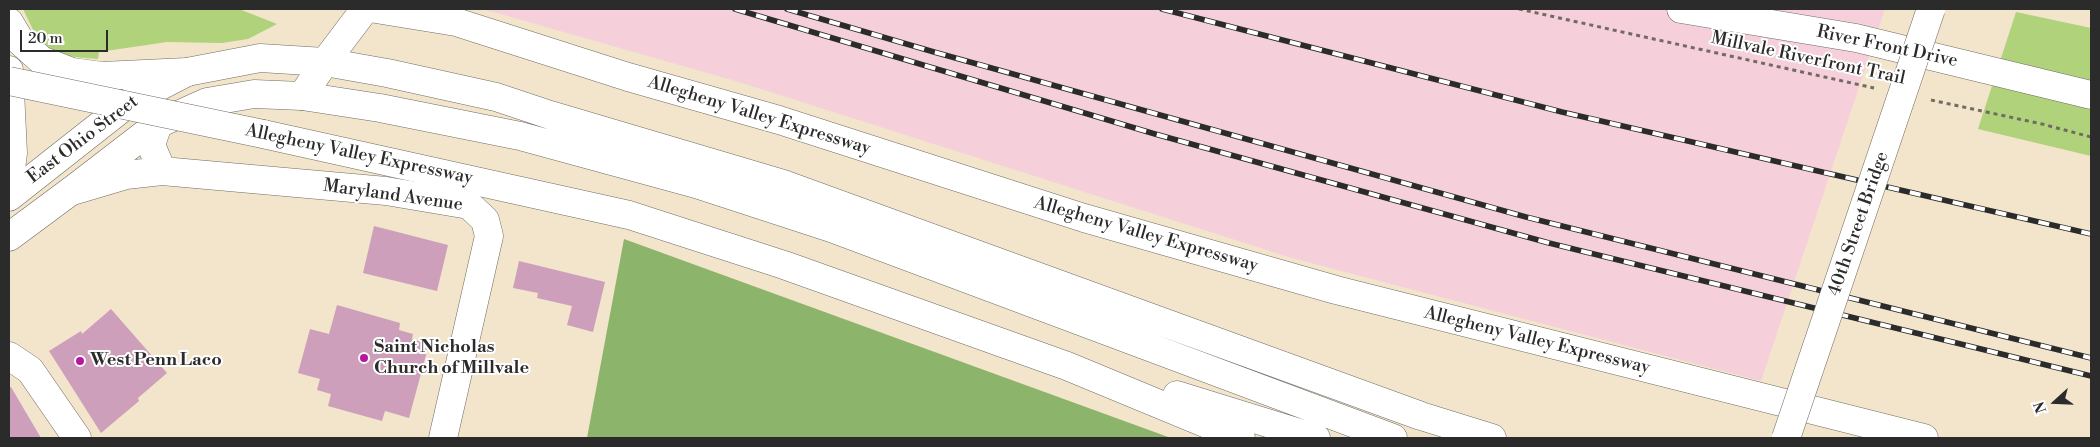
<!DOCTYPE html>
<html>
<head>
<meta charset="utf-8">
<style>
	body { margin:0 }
	#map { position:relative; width:2100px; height:447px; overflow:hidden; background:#f2e5cb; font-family:"Libre Bodoni",serif }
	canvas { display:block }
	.frame { position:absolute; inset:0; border:10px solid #2b2b2b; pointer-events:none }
	.north { position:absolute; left:2030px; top:377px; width:50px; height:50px; -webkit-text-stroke:4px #fff; paint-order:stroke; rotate:250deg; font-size:14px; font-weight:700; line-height:20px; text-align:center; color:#2b2b2b }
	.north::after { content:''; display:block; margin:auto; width:18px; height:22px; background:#2b2b2b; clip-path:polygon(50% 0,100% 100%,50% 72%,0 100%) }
	.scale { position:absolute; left:20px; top:30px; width:88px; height:22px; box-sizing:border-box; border:2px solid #2b2b2b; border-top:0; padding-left:6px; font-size:15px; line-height:18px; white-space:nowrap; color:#2b2b2b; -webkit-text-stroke:4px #fff; paint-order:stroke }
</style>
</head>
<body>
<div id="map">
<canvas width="2100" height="447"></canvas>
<div class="frame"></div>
<div class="north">N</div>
<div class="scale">20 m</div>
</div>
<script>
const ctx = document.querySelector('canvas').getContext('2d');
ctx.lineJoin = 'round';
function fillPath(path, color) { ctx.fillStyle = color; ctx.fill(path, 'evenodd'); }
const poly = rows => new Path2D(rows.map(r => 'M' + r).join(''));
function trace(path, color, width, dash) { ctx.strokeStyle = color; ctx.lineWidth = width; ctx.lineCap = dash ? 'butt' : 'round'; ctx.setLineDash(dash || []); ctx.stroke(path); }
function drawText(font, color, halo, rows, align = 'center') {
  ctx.font = font + ' "Libre Bodoni",serif'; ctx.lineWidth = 4; ctx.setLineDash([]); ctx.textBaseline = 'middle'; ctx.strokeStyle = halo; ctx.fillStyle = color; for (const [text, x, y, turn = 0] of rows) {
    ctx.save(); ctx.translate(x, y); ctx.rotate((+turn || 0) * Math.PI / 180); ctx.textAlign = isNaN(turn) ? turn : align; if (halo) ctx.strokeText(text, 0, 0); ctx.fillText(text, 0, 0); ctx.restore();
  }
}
const built = poly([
	[483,9,1885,9,1761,381,1292,258,739,82]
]);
const green = poly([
	[23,9,239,9,277,24,248,39,222,43,167,42,99,52,98,59,75,57,56,53,37,38],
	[2016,12,2091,28,2091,156,1978,129]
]);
const forest = poly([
	[624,239,1171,438,587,438]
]);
const building = poly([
	[374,226,448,245,437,291,363,273],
	[519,261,605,282,593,332,567,325,572,306,537,298,538,293,513,288],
	[337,305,400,323,399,330,413,334,412,339,429,344,409,418,385,411,382,421,328,406,331,394,317,390,320,379,298,373,310,329,329,334],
	[111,309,167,373,138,398,139,401,101,433,49,351,81,331,82,334],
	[9,387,11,387,41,438,9,438]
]);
const path = poly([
	[1519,9,1874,88],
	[1931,100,2042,124,2091,137]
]);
const minor = poly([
	[1681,9,1856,38,2091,95],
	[302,96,325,62,365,9],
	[158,124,151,145,162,171],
	[72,191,126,175,162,171,386,191,469,205,485,220,489,236,443,438],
	[9,356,30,370,77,438]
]);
const major = poly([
	[9,197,131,101,187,72],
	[9,237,71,191]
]);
const highway = poly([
	[376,9,456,22,628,77,779,120,1084,218,1336,290,1924,438],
	[9,22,21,42,41,60,72,72,102,76,187,72,260,58,325,62,387,73,496,97,550,115,783,184,1421,416,1492,438],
	[9,70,13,153,9,185],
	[263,134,629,215,784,265,1067,366,1241,438],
	[71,191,158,124,207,102,254,94,302,96,380,108,520,136,696,184,831,228,1393,438],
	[1177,395,1316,438]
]);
const rail = poly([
	[735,9,1155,134,1549,243,2091,376],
	[787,9,934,52,1526,217,2091,358],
	[1162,9,1562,112,2091,234]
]);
const majorBridge = poly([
	[1786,438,1931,9]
]);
const highwayBridge = poly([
	[9,81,263,134]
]);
const markers = [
	[364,358,5,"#b5179e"],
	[80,361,5,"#b5179e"]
];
const streetNames = [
	["River Front Drive",1887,47,12],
	["Millvale Riverfront Trail",1808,59,12],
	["Allegheny Valley Expressway",759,116,17],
	["East Ohio Street",83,140,-37],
	["Allegheny Valley Expressway",359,155,12],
	["Maryland Avenue",393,196,8],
	["40th Street Bridge",1859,224,-71],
	["Allegheny Valley Expressway",1146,235,16],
	["Allegheny Valley Expressway",1537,341,14]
];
const poiNames = [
	["Saint Nicholas",374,348],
	["Church of Millvale",374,369],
	["West Penn Laco",90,361]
];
fillPath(built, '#f5cfda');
fillPath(green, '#b0d27a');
fillPath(forest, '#8cb46a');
fillPath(building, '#cd9fbb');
trace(minor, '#716c63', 29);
trace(major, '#716c63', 29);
trace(highway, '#716c63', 29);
trace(path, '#716c63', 3, [4, 4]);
trace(minor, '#fff', 28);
trace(major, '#fff', 28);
trace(highway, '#fff', 28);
trace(rail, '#2b2b2b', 5.5);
trace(rail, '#fff', 4, [11]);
trace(majorBridge, '#716c63', 29, []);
trace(highwayBridge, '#716c63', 29, []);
trace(majorBridge, '#fff', 28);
trace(highwayBridge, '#fff', 28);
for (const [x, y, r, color] of markers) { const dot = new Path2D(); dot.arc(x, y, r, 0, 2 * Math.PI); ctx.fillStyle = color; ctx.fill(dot); trace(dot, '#fff', 2); }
drawText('18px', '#2b2b2b', '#fff', streetNames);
drawText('bold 18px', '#2b2b2b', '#fff', poiNames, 'left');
</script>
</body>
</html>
